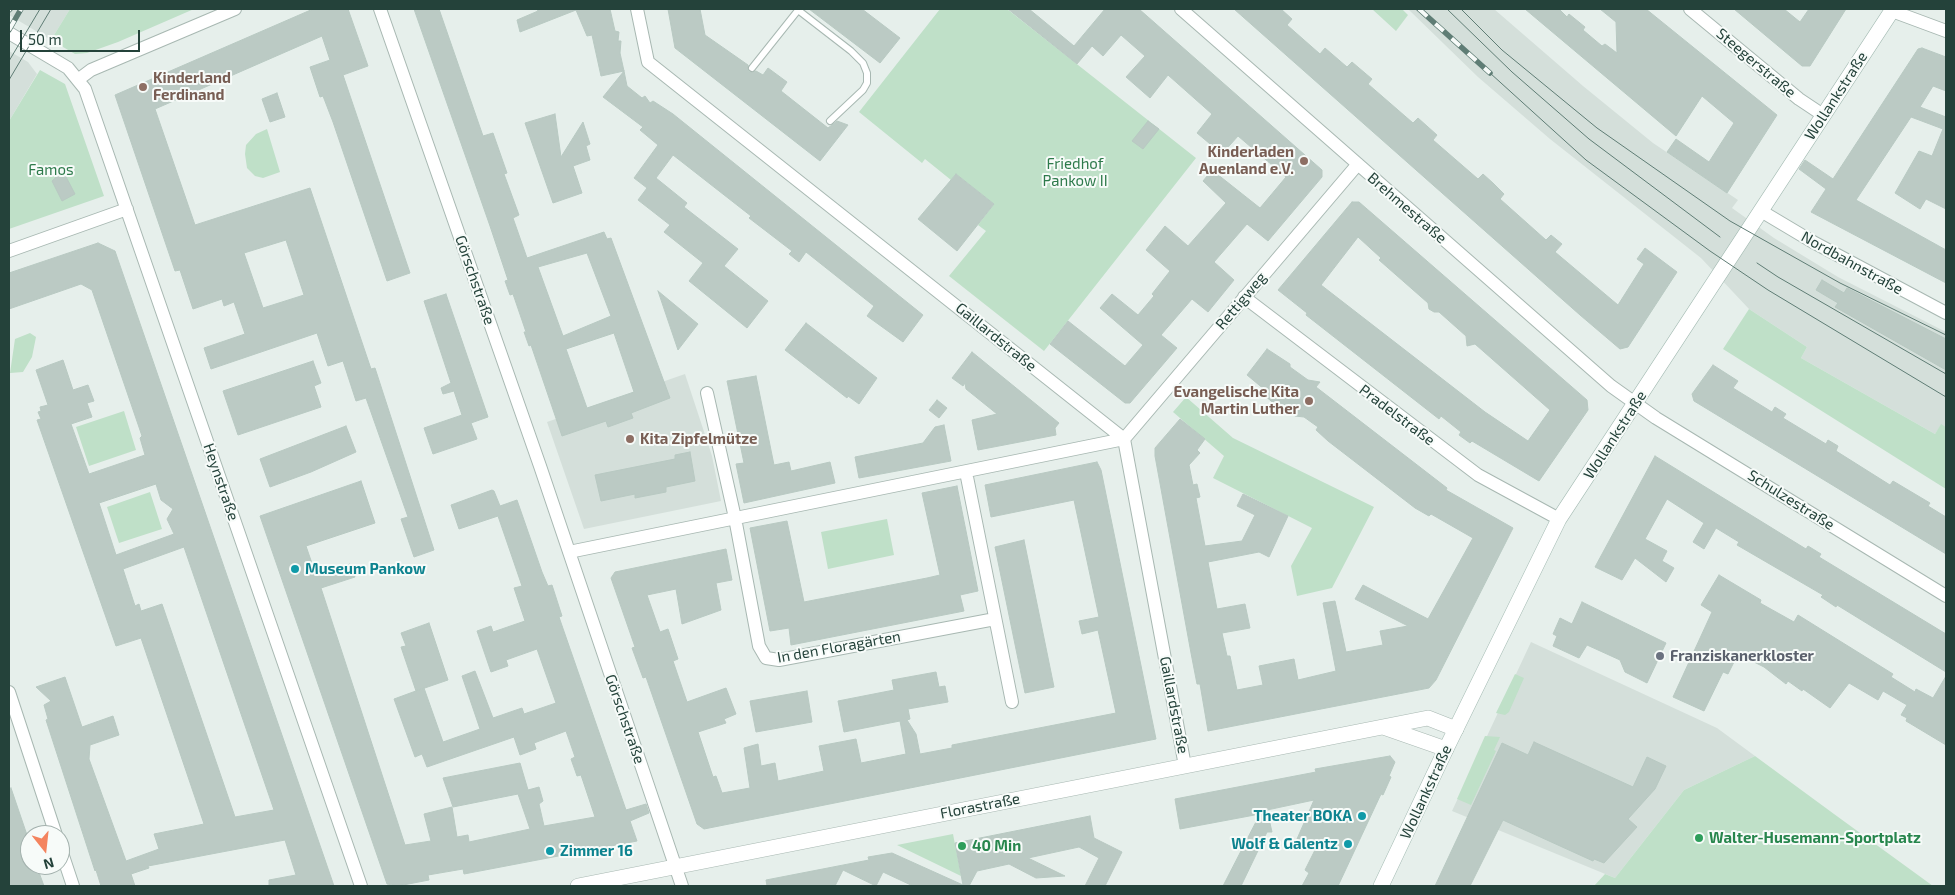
<!DOCTYPE html>
<html>
<head>
<meta charset="utf-8">
<style>
	body { margin:0 }
	#map { position:relative; width:1955px; height:895px; overflow:hidden; background:#e6efeb; font-family:"Exo 2",sans-serif }
	canvas { display:block }
	.frame { position:absolute; inset:0; border:10px solid #24423a; pointer-events:none }
	.north { position:absolute; left:20px; top:825px; width:50px; height:50px; box-sizing:border-box; background:#f7fbf9; border:1px solid #a3b1ad; border-radius:50%; rotate:164deg; font-size:14px; font-weight:700; line-height:20px; text-align:center; color:#24423a }
	.north::after { content:''; display:block; margin:auto; width:18px; height:22px; background:#f4845f; clip-path:polygon(50% 0,100% 100%,50% 72%,0 100%) }
	.scale { position:absolute; left:20px; top:30px; width:120px; height:22px; box-sizing:border-box; border:2px solid #24423a; border-top:0; padding-left:6px; font-size:15px; line-height:18px; white-space:nowrap; color:#24423a; -webkit-text-stroke:4px #f7fbf9; paint-order:stroke }
</style>
</head>
<body>
<div id="map">
<canvas width="1955" height="895"></canvas>
<div class="frame"></div>
<div class="north">N</div>
<div class="scale">50 m</div>
</div>
<script>
const ctx = document.querySelector('canvas').getContext('2d');
ctx.lineJoin = 'round';
function fillPath(path, color) { ctx.fillStyle = color; ctx.fill(path, 'evenodd'); }
const poly = rows => new Path2D(rows.map(r => 'M' + r).join(''));
function trace(path, color, width, dash) { ctx.strokeStyle = color; ctx.lineWidth = width; ctx.lineCap = dash ? 'butt' : 'round'; ctx.setLineDash(dash || []); ctx.stroke(path); }
function drawText(font, color, halo, rows, align = 'center') {
  ctx.font = font + ' "Exo 2",sans-serif'; ctx.lineWidth = 4; ctx.setLineDash([]); ctx.textBaseline = 'middle'; ctx.strokeStyle = halo; ctx.fillStyle = color; for (const [text, x, y, turn = 0] of rows) {
    ctx.save(); ctx.translate(x, y); ctx.rotate((+turn || 0) * Math.PI / 180); ctx.textAlign = isNaN(turn) ? turn : align; if (halo) ctx.strokeText(text, 0, 0); ctx.fillText(text, 0, 0); ctx.restore();
  }
}
const built = poly([
	[9,9,70,9,51,40,9,15],
	[1408,9,1494,9,1583,86,1653,143,1738,200,1732,208,1774,238,1838,277,1946,332,1946,427,1941,425,1935,434,1801,358,1807,347,1749,309,1701,258,1550,139,1478,77],
	[9,51,28,62,37,74,9,121],
	[685,374,712,456,721,501,584,529,547,422],
	[1531,642,1717,728,1755,756,1684,790,1615,878,1452,811]
]);
const green = poly([
	[70,9,194,9,118,42,87,53,75,54,51,40],
	[940,9,1007,9,1196,158,1044,351,949,276,986,231,978,225,994,204,956,174,951,180,925,159,922,163,859,112],
	[1372,9,1402,9,1408,15,1396,31],
	[40,70,65,84,104,196,9,229,9,121],
	[267,129,280,172,263,178,255,176,247,168,245,154,246,145,256,134],
	[1749,309,1807,347,1801,358,1935,434,1941,424,1946,427,1946,489,1723,349],
	[30,333,36,337,32,357,23,372,10,373,15,339],
	[1186,397,1233,438,1374,507,1332,588,1297,596,1291,566,1312,528,1213,478,1224,456,1173,412],
	[124,411,136,450,89,466,76,427],
	[150,492,162,529,119,543,107,507],
	[887,519,894,555,828,569,821,532],
	[1515,674,1524,678,1509,712,1505,715,1496,713],
	[1485,736,1500,737,1494,750,1496,751,1471,805,1457,799],
	[1755,756,1834,814,1933,886,1594,886,1605,874,1615,878,1684,790],
	[953,834,961,876,897,845]
]);
const building = poly([
	[313,9,348,9,368,66,343,75,410,273,387,281,333,122,323,96,320,97,310,67,330,60,322,36,155,109,195,225,310,188,371,369,375,368,434,550,414,557,401,519,408,517,366,398,356,401,343,361,328,366,317,333,211,369,204,348,245,334,234,302,224,306,222,299,193,309,180,270,175,271,115,95,313,9],
	[286,240,304,295,263,308,244,253,286,240],
	[414,9,439,9,483,136,493,133,507,173,504,174,519,215,513,218,527,258,604,232,607,239,611,238,670,398,631,413,633,418,608,427,606,421,562,436,531,345,529,346,524,332,526,332,513,294,510,295,505,281,508,280,490,226,414,9],
	[587,253,611,316,563,336,538,267,587,253],
	[614,333,634,392,587,408,566,349,614,333],
	[537,9,610,9,615,31,619,32,618,41,621,41,620,53,624,71,601,76,592,35,587,36,576,10,520,32,517,20,538,11,537,9],
	[668,9,700,9,705,35,748,65,749,72,756,71,763,75,768,68,787,82,781,91,828,128,837,121,848,125,820,161,675,48,668,9],
	[809,9,862,9,900,38,880,63,809,9],
	[1008,9,1029,9,1074,46,1105,9,1139,9,1322,170,1322,177,1268,241,1247,224,1214,262,1234,280,1208,312,1192,299,1161,335,1177,348,1130,403,1125,403,1050,344,1068,321,1125,366,1143,345,1100,308,1112,294,1138,315,1154,296,1152,294,1170,271,1146,250,1165,226,1188,246,1226,203,1203,181,1212,170,1260,208,1286,177,1238,136,1222,154,1197,133,1212,114,1168,75,1150,98,1126,77,1145,56,1121,35,1103,56,1092,46,1077,64,1008,9],
	[1234,9,1281,9,1292,19,1287,25,1320,54,1325,48,1347,67,1352,62,1372,79,1368,84,1413,123,1418,118,1437,135,1433,140,1478,179,1483,174,1493,183,1504,194,1500,199,1546,240,1551,235,1562,244,1555,252,1618,305,1644,264,1637,259,1645,248,1677,272,1628,347,1620,349,1580,315,1234,9],
	[1525,9,1559,9,1567,17,1569,14,1585,27,1583,30,1602,46,1605,44,1617,53,1616,22,1600,9,1646,9,1777,115,1727,193,1667,152,1676,139,1709,162,1734,123,1702,96,1676,136,1525,9],
	[1734,9,1784,9,1800,22,1809,9,1846,9,1810,66,1802,66,1734,9],
	[1922,48,1946,57,1946,91,1933,86,1920,107,1946,117,1946,209,1926,199,1920,209,1895,193,1919,151,1932,156,1943,129,1911,117,1856,200,1946,250,1946,283,1811,212,1826,189,1799,169,1805,160,1833,179,1918,49,1922,48],
	[624,71,627,86,642,98,645,96,650,103,653,101,673,114,923,315,903,342,867,316,874,306,806,252,799,262,789,254,792,251,749,218,751,216,673,155,656,178,687,203,684,207,738,249,724,266,768,301,747,328,689,281,703,263,664,232,670,225,638,200,647,188,634,178,658,145,640,130,643,127,603,97,624,71],
	[277,93,285,117,270,122,262,99,277,93],
	[555,114,561,157,583,122,590,144,586,146,590,160,573,166,582,193,553,203,525,123,555,114],
	[1148,121,1159,129,1143,149,1132,141,1148,121],
	[63,171,75,194,62,201,52,181,63,171],
	[956,174,994,204,957,251,918,219,956,174],
	[1352,202,1359,202,1587,400,1588,410,1539,481,1472,441,1470,443,1459,435,1461,432,1441,416,1439,419,1306,315,1307,313,1278,290,1352,202],
	[1358,237,1381,258,1379,260,1428,303,1429,309,1434,312,1439,312,1466,336,1467,346,1475,344,1550,410,1528,441,1485,412,1321,285,1358,237],
	[98,243,115,251,334,886,269,886,269,880,296,875,285,840,148,866,149,868,131,874,135,886,101,886,96,870,95,871,46,720,48,719,44,705,51,701,36,687,65,677,82,727,113,716,119,735,90,745,89,759,126,861,159,849,154,834,204,824,141,638,116,646,37,420,41,419,38,412,41,411,40,407,48,405,36,370,63,360,73,390,88,385,94,401,87,403,92,417,71,424,89,474,145,455,140,438,142,436,92,290,81,284,9,309,9,273,98,243],
	[156,484,161,500,173,509,167,519,174,534,116,555,99,503,156,484],
	[184,547,240,711,274,810,235,817,162,604,141,611,139,604,135,606,123,569,184,547],
	[1822,280,1844,293,1847,288,1946,339,1946,370,1835,307,1838,303,1816,290,1822,280],
	[658,291,698,324,678,350,658,291],
	[446,294,488,417,471,423,477,439,433,454,424,428,462,415,454,391,443,394,441,388,451,383,424,301,446,294],
	[806,323,877,378,859,404,848,396,847,398,785,350,806,323],
	[1267,349,1290,364,1290,367,1308,380,1320,382,1316,387,1447,488,1446,490,1513,528,1436,680,1429,688,1208,731,1200,684,1197,684,1191,653,1155,456,1155,448,1180,419,1205,439,1197,450,1200,453,1189,465,1193,485,1197,484,1200,497,1196,498,1205,546,1242,541,1255,515,1237,506,1243,494,1288,516,1269,557,1259,552,1208,562,1217,609,1245,604,1250,628,1222,633,1227,656,1230,656,1237,690,1263,685,1259,666,1294,659,1298,680,1336,671,1323,603,1335,601,1346,652,1383,645,1380,631,1408,626,1355,599,1363,585,1428,619,1473,538,1431,514,1429,516,1415,508,1328,441,1316,430,1318,427,1304,417,1295,416,1289,411,1287,414,1265,396,1265,390,1247,375,1267,349],
	[972,352,1059,423,1055,428,1056,435,978,450,972,420,997,414,966,389,965,383,963,386,952,378,972,352],
	[313,361,321,383,314,386,321,407,238,435,223,391,313,361],
	[1713,365,1738,381,1733,388,1772,412,1775,407,1786,414,1783,418,1826,444,1828,440,1838,446,1836,451,1890,485,1893,481,1930,503,1928,506,1946,517,1946,554,1694,401,1692,394,1713,365],
	[756,376,774,465,789,462,791,471,830,462,835,483,744,503,736,464,744,463,727,381,756,376],
	[937,400,947,408,939,418,929,410,937,400],
	[944,425,951,461,859,478,855,457,923,443,935,427,944,425],
	[346,426,356,452,311,472,270,487,260,459,346,426],
	[690,452,695,481,666,487,666,492,635,498,635,494,601,501,595,475,675,459,675,455,690,452],
	[1655,456,1806,549,1808,546,1821,554,1819,557,1946,634,1946,672,1837,605,1836,607,1821,597,1823,595,1737,545,1739,542,1716,528,1704,549,1693,542,1704,523,1667,499,1645,539,1667,551,1662,561,1674,568,1666,582,1635,558,1622,580,1595,567,1655,456],
	[1097,462,1101,470,1156,739,704,829,697,824,646,677,643,678,632,648,635,647,611,578,615,572,726,549,732,580,716,583,721,610,682,624,676,589,647,595,660,632,668,629,678,659,673,661,687,702,726,688,736,714,724,719,726,723,698,732,713,777,716,776,722,793,750,788,744,748,758,744,761,766,775,763,778,781,824,771,819,746,856,739,861,763,906,754,900,721,844,732,838,701,894,690,892,680,936,672,939,687,945,686,948,702,908,709,910,719,907,720,916,734,920,754,952,748,952,745,1116,713,1098,630,1082,634,1079,621,1099,617,1074,500,991,517,985,485,1097,462],
	[361,481,375,523,306,546,316,575,350,564,355,577,321,588,405,845,431,841,424,814,452,807,457,837,468,835,469,842,530,829,518,794,453,807,443,778,520,763,528,790,539,787,543,801,539,804,544,826,595,817,581,775,577,776,571,759,575,757,566,731,534,743,536,749,520,755,514,737,427,767,422,754,415,757,394,699,424,688,443,742,480,729,462,676,475,671,493,718,522,708,524,714,556,703,537,649,506,660,508,666,491,672,477,631,491,626,493,632,525,621,514,588,522,586,498,516,459,529,451,505,492,490,494,491,500,506,517,500,542,572,548,586,552,585,562,616,559,617,626,810,646,804,649,813,630,821,637,841,464,874,463,869,428,875,429,880,398,886,387,884,260,516,361,481],
	[957,486,978,591,960,595,964,611,791,645,789,628,770,631,750,528,787,521,804,602,927,578,940,575,922,493,957,486],
	[1024,540,1054,687,1025,693,995,547,1024,540],
	[1719,575,1761,600,1760,603,1794,622,1798,615,1893,674,1891,677,1915,692,1916,689,1933,698,1946,676,1946,745,1906,721,1907,718,1901,715,1907,705,1883,691,1878,700,1849,683,1830,708,1803,689,1802,691,1788,681,1786,684,1764,667,1738,654,1728,674,1723,672,1704,711,1673,697,1712,612,1701,605,1719,575],
	[1582,602,1666,643,1647,683,1625,672,1620,660,1587,645,1579,658,1553,646,1557,636,1553,634,1560,618,1572,624,1582,602],
	[429,623,448,680,416,691,401,647,406,646,401,633,429,623],
	[807,691,812,722,756,732,750,701,807,691],
	[1534,742,1633,787,1647,757,1666,766,1655,789,1628,819,1637,827,1604,863,1594,859,1593,861,1503,820,1470,886,1435,886,1502,743,1528,755,1534,742],
	[1390,756,1395,762,1389,776,1391,777,1383,795,1381,794,1338,886,1302,886,1309,873,1305,870,1316,848,1297,839,1314,800,1267,810,1272,832,1267,832,1241,886,1223,886,1260,814,1180,829,1175,799,1316,772,1315,769,1390,756],
	[11,788,27,835,30,834,30,869,37,867,44,886,9,886,9,789,11,788],
	[1090,816,1094,838,1122,852,1105,886,1085,886,1099,858,1079,847,1028,858,1065,876,1036,878,1009,864,977,871,969,886,913,886,883,872,876,886,843,870,835,886,767,886,766,880,869,860,868,857,892,853,963,885,955,843,1090,816]
]);
const service = poly([
	[798,10,851,51,863,63,867,73,867,83,863,90,830,121],
	[752,68,799,9]
]);
const minor = poly([
	[380,9,540,466,682,886],
	[637,9,648,62,1124,439,1185,766],
	[1181,9,1611,386,1656,418,1946,596],
	[1690,9,1799,99,1823,115],
	[1892,11,1946,31],
	[9,33,68,68,85,89,361,886],
	[79,79,91,70,235,9],
	[1761,211,1813,242,1946,313],
	[9,251,127,209],
	[1244,297,1478,475,1559,519],
	[707,393,735,518,759,646,766,658,779,660,995,619],
	[1124,439,1358,164],
	[966,472,1012,702],
	[569,552,1124,439],
	[9,692,56,835],
	[60,847,73,886]
]);
const tertiary = poly([
	[1383,727,1446,749],
	[578,886,1428,718,1456,729]
]);
const secondary = poly([
	[1381,886,1446,749,1559,519,1893,9]
]);
const tram = poly([
	[1447,9,1512,72,1589,139,1720,237],
	[1461,9,1502,50,1597,128,1730,221,1840,283,1946,335],
	[9,61,40,9],
	[1490,73,1586,160,1710,251,1768,290,1946,397],
	[9,80,51,9],
	[1757,263,1778,277,1946,374]
]);
const rail = poly([
	[1419,9,1490,73],
	[9,10,10,9],
	[9,30,21,9]
]);
const markers = [
	[143,87,5,"#8d6e63"],
	[1304,161,5,"#8d6e63"],
	[1309,401,5,"#8d6e63"],
	[630,439,5,"#8d6e63"],
	[295,569,5,"#0f9aa8"],
	[1660,656,5,"#6b7280"],
	[1362,816,5,"#0f9aa8"],
	[1699,838,5,"#2e9e5b"],
	[1348,844,5,"#0f9aa8"],
	[962,846,5,"#2e9e5b"],
	[550,851,5,"#0f9aa8"]
];
const streetNames = [
	["Steegerstraße",1756,63,40],
	["Wollankstraße",1836,96,-57],
	["Brehmestraße",1407,208,41],
	["Nordbahnstraße",1852,263,29],
	["Görschstraße",475,280,71],
	["Rettigweg",1241,301,-50],
	["Gaillardstraße",996,337,39],
	["Pradelstraße",1397,415,37],
	["Wollankstraße",1615,435,-57],
	["Heynstraße",221,482,71],
	["Schulzestraße",1791,500,32],
	["In den Floragärten",839,647,-10],
	["Gaillardstraße",1174,705,79],
	["Görschstraße",625,719,71],
	["Wollankstraße",1426,792,-65],
	["Florastraße",980,806,-11]
];
const educationNames = [
	["Kinderland",153,78],
	["Ferdinand",153,95],
	["Kinderladen",1294,152,"right"],
	["Auenland e.V.",1294,169,"right"],
	["Evangelische Kita",1299,392,"right"],
	["Martin Luther",1299,409,"right"],
	["Kita Zipfelmütze",640,439]
];
const parkNames = [
	["Friedhof",1075,164],
	["Pankow II",1075,181],
	["Famos",51,170]
];
const cultureNames = [
	["Museum Pankow",305,569],
	["Theater BOKA",1352,816,"right"],
	["Wolf & Galentz",1338,844,"right"],
	["Zimmer 16",560,851]
];
const worshipNames = [
	["Franziskanerkloster",1670,656]
];
const leisureNames = [
	["Walter-Husemann-Sportplatz",1709,838],
	["40 Min",972,846]
];
fillPath(built, '#d4dfda');
fillPath(green, '#bfe0c8');
fillPath(building, '#bbcac4');
trace(building, '#b8c9c2', 1);
trace(service, '#a8b8b2', 8);
trace(minor, '#a8b8b2', 14);
trace(tertiary, '#a8b8b2', 16);
trace(secondary, '#a4bbb3', 16);
trace(service, '#fff', 6);
trace(minor, '#fff', 12);
trace(tertiary, '#fff', 15);
trace(secondary, '#fff', 15);
trace(tram, '#5f7d75', 1);
trace(rail, '#5f7d75', 5.5);
trace(rail, '#f7fbf9', 4, [11]);
for (const [x, y, r, color] of markers) { const dot = new Path2D(); dot.arc(x, y, r, 0, 2 * Math.PI); ctx.fillStyle = color; ctx.fill(dot); trace(dot, '#f7fbf9', 2); }
drawText('15px', '#24423a', '#f7fbf9', streetNames);
drawText('bold 15px', '#785e54', '#f7fbf9', educationNames, 'left');
drawText('15px', '#2d7a4b', '#f7fbf9', parkNames);
drawText('bold 15px', '#0d838f', '#f7fbf9', cultureNames, 'left');
drawText('bold 15px', '#5b616d', '#f7fbf9', worshipNames, 'left');
drawText('bold 15px', '#27864d', '#f7fbf9', leisureNames, 'left');
</script>
</body>
</html>
